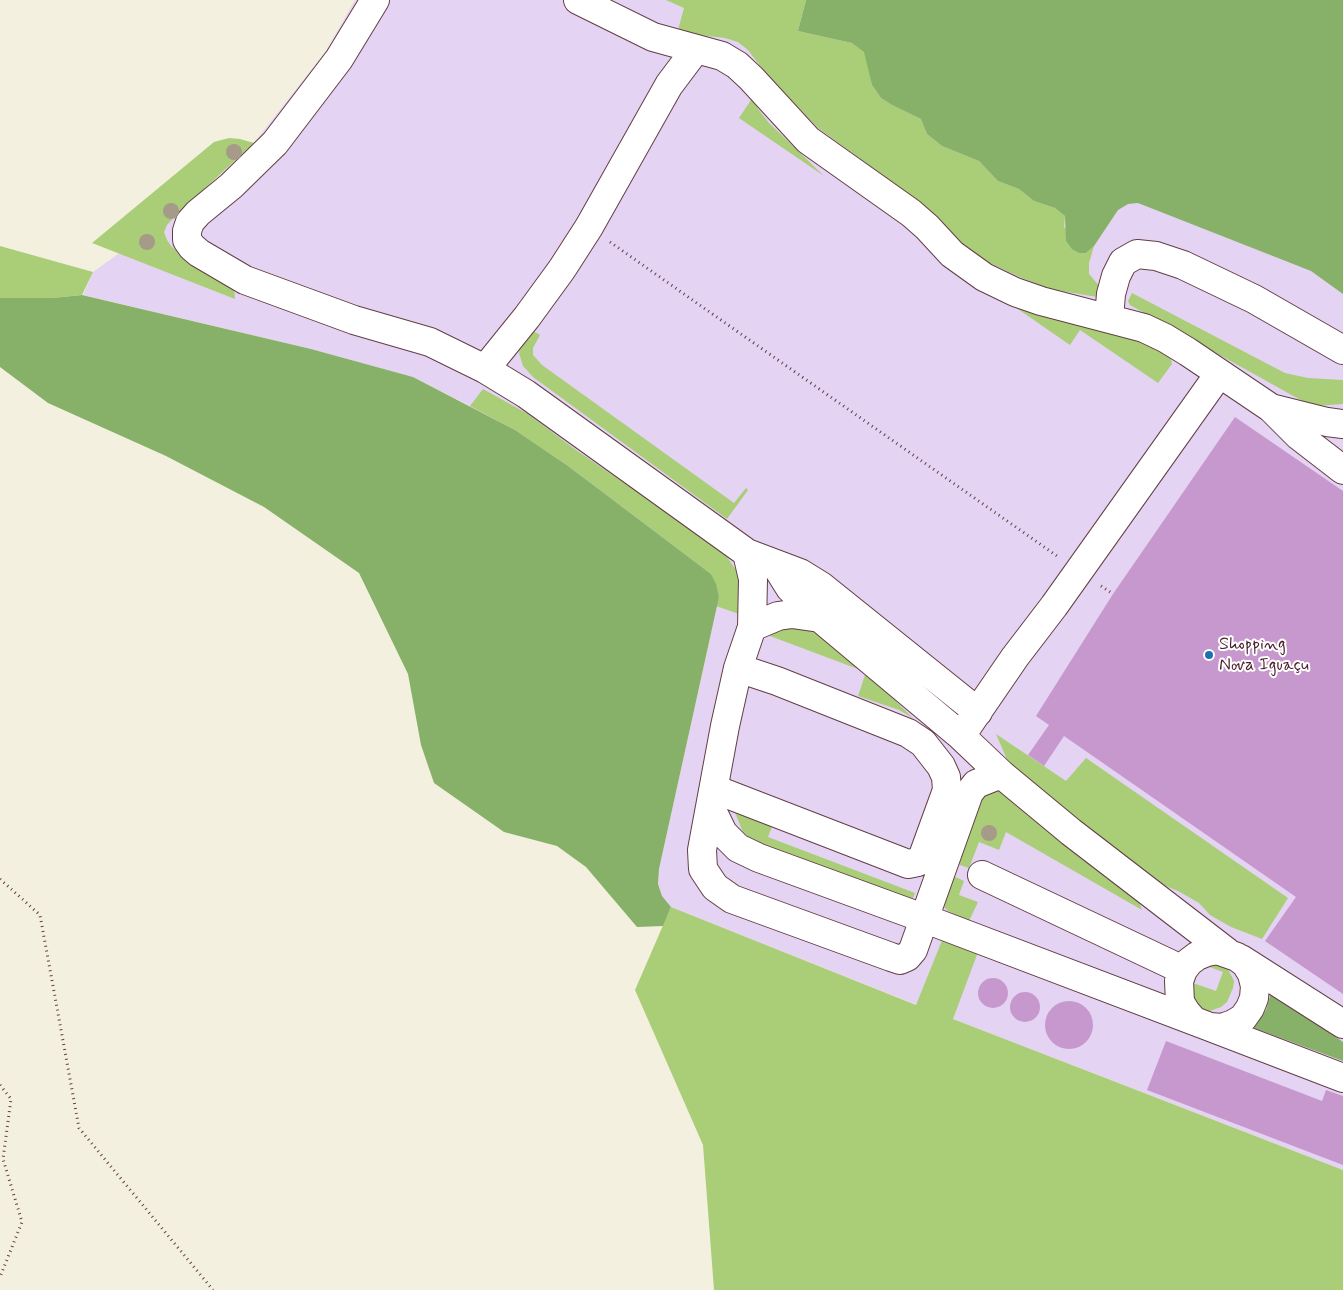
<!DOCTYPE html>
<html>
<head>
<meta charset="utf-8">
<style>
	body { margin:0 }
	canvas { display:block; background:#f4f0df }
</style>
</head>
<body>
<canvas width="1343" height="1290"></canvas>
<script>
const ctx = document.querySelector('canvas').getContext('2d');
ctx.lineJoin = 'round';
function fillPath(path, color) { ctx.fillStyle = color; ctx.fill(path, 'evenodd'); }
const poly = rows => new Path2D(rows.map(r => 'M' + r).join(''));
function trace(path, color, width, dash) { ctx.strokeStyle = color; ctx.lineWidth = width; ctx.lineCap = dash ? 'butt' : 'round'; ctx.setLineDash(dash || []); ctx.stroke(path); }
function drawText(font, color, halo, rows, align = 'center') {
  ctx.font = font + ' Mynerve,sans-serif'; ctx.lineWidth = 4; ctx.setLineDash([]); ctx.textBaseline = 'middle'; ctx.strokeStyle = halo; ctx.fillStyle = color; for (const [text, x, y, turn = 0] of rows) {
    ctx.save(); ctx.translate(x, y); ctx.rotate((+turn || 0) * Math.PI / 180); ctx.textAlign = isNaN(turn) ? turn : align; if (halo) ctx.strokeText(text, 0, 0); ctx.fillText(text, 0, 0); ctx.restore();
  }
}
const built = poly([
	[355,0,732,0,1343,180,1343,1170,917,1005,671,907,662,896,658,884,659,869,719,597,470,406,413,377,311,349,83,295,93,272,197,197,254,143,326,51]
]);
const green = poly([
	[666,0,806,0,798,31,852,43,865,52,872,85,881,98,892,105,921,119,927,134,942,146,979,161,998,181,1019,189,1034,201,1055,208,1065,216,1064,227,1086,253,1094,246,1089,263,1089,274,1101,288,1097,297,1050,289,1024,279,990,263,959,241,939,218,921,203,818,128,765,72,748,50,738,42,725,38,691,34,678,30,684,8],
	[753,97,758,109,769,123,824,176,739,118],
	[229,138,240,139,254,143,175,216,167,225,164,232,167,240,171,246,186,258,234,287,235,299,92,243,214,142],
	[0,246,93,272,82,295,52,298,0,298],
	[1132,293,1285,373,1308,378,1343,380,1343,404,1315,406,1306,403,1130,305,1128,301],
	[1015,307,1098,322,1170,355,1172,364,1158,383,1080,330,1070,345],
	[530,329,540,335,533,348,533,355,542,365,734,503,746,488,748,490,727,519,533,377,523,366,519,353,520,345],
	[483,389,528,414,576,450,710,542,727,557,736,570,740,582,739,614,716,606,719,597,711,574,568,466,515,430,470,406],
	[789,628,804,629,814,632,831,643,866,672,913,718,899,710,858,696,866,672,770,636,773,631],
	[996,734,1066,781,1086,758,1288,898,1262,939,1231,927,1210,915,1199,903,1178,891,1163,885,1076,825,1045,793,1029,779,1009,764],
	[999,788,1138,899,1142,910,1006,832,999,850,979,842,969,868,954,863,982,794],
	[734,810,773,824,768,837,915,893,912,900,755,842,748,837,742,830],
	[949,874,964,881,959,895,978,902,969,921,948,911,942,905],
	[671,907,916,1005,943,938,978,952,953,1019,1343,1170,1343,1290,714,1290,703,1145,635,990],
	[1211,962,1227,967,1234,981,1233,988,1227,1002,1221,1007,1207,1012,1199,1010,1185,988,1193,983,1216,991,1223,972,1207,966]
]);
const forest = poly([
	[806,0,1343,0,1343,294,1311,271,1138,203,1128,204,1118,210,1094,246,1086,253,1079,253,1072,249,1066,241,1065,216,1055,208,1034,201,1019,189,998,181,979,161,942,146,927,134,921,119,892,105,881,98,872,85,864,52,852,43,798,31],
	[82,295,311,349,413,377,515,430,568,466,711,574,716,584,719,597,659,869,658,884,662,896,671,907,663,926,637,927,586,867,557,846,504,832,434,783,421,745,408,674,359,573,264,507,166,456,48,403,0,367,0,298,52,298],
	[1271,993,1343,1042,1343,1061,1254,1028,1266,1010]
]);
const building = poly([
	[1235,417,1343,491,1343,994,1265,941,1296,897,1064,736,1044,766,1028,755,1049,725,1036,716,1113,594],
	'978 993a15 15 0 1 1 30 0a15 15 0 1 1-30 0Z',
	'1010 1007a15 15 0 1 1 30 0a15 15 0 1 1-30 0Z',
	'1045 1025a24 24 0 1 1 48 0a24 24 0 1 1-48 0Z',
	[1166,1041,1322,1101,1326,1090,1343,1096,1343,1165,1147,1090]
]);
const path = poly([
	[610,242,1057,556],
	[1101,586,1113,594],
	[0,879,40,915,79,1128,213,1290],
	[0,1085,11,1099,3,1159,22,1222,0,1277]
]);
const minor = poly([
	[375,0,339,59,275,143,231,186,198,213,190,222,187,231,187,240,192,247,199,253,245,280,354,320,430,342,485,369,526,394,747,553,800,573,821,586,978,712],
	[578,0,653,37,722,56,737,65,751,78,808,140,911,213,927,227,952,254,984,277,1015,292,1041,301,1144,328,1165,338,1188,352,1271,408,1299,436,1343,470],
	[1109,318,1111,294,1116,276,1123,262,1137,254,1156,256,1183,265,1254,299,1343,350],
	[485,369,527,317,562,269,589,227,669,85,696,49],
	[1271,408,1327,422,1343,424],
	[747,553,753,579,752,627,738,668,725,726,702,850,703,869,715,887,732,899,891,957,900,960,907,957,913,950,969,793,976,784,1001,774],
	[775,564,790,588,820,618,961,736,1001,774,1071,832,1227,952],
	[752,627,778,616,792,614,820,618],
	[967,727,1015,657,1054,606,1219,374],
	[714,789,908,864,918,862,923,856,947,790,946,777,941,766,923,743,908,733,777,681,738,668],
	[711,808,723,833,738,848,759,858,923,918,1210,1027,1222,1028,1233,1024,1243,1018,1250,1008,1254,998,1255,986,1252,974,1246,964,1237,957,1217,950,1207,952,1197,956,1189,962,1183,970,1179,981,1180,1002,1186,1012,1193,1020],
	[982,875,1183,970],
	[1241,959,1343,1024],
	[1210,1027,1343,1078]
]);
const trees = [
	[234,152],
	[171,211],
	[147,242],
	[989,833]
];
const markers = [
	[1209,655,5,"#1f6fb2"]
];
const poiNames = [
	["Shopping",1219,645],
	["Nova Iguaçu",1219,666]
];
fillPath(built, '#e4d3f2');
fillPath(green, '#aace77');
fillPath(forest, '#87b168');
fillPath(building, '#c798cd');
trace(minor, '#643e46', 30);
trace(path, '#643e46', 3, [1, 4]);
trace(minor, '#fff', 28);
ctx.fillStyle = '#a69a89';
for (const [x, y] of trees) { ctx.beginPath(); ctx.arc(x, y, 8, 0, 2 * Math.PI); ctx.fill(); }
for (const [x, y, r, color] of markers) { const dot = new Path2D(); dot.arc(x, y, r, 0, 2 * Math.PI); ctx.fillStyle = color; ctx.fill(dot); trace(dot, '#fff', 2); }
drawText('18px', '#4a1f2b', '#fff', poiNames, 'left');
</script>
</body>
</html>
